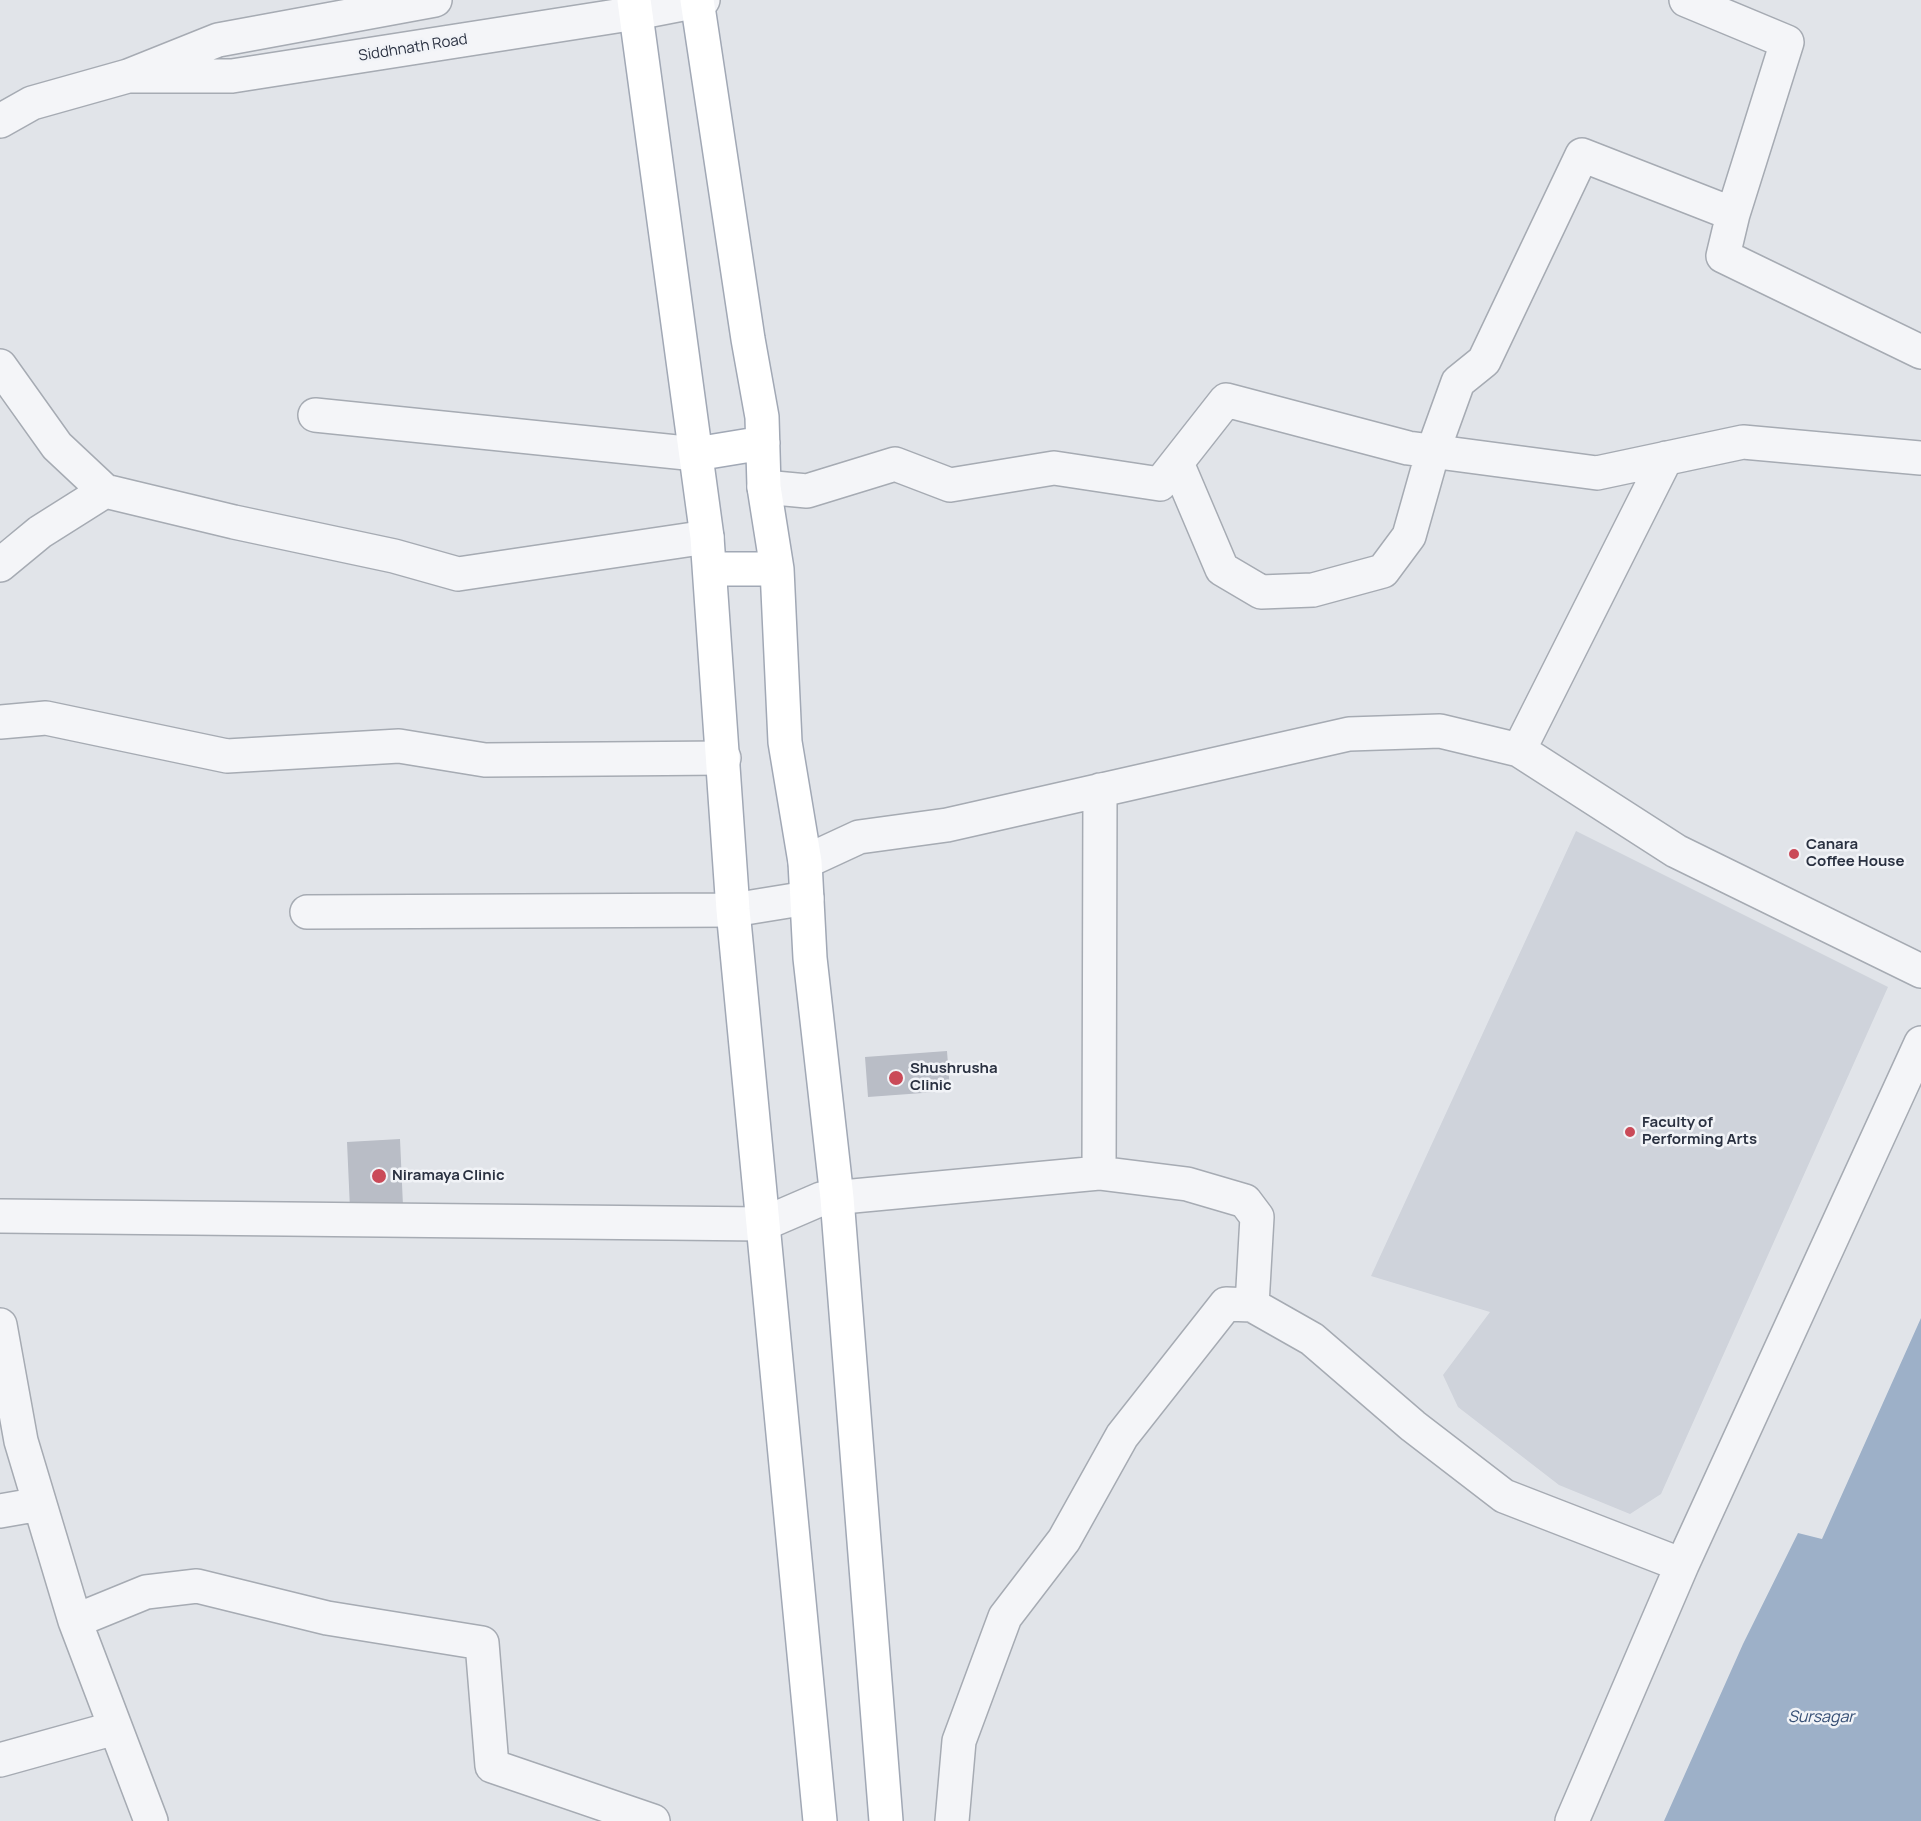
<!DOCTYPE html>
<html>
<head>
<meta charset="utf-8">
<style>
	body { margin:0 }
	canvas { display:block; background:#e1e4e9 }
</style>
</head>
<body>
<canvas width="1921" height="1821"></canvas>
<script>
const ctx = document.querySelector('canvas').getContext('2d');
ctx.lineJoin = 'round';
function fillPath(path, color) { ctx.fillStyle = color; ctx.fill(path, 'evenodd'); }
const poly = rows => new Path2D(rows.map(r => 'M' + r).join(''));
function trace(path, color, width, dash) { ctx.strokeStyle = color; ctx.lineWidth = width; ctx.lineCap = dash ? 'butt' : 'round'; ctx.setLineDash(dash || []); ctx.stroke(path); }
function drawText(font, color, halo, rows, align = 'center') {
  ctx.font = font + ' Manrope,sans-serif'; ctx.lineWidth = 5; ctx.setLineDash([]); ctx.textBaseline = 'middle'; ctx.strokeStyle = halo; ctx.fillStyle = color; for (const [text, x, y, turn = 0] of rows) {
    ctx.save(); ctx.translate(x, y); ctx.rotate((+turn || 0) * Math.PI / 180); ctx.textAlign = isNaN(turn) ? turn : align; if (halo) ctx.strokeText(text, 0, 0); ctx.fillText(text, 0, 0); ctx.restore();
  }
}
const built = poly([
	[1576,831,1888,987,1661,1494,1630,1514,1559,1485,1458,1407,1443,1375,1490,1312,1371,1276]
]);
const water = poly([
	[1921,1318,1921,1821,1664,1821,1743,1644,1798,1533,1822,1539]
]);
const building = poly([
	[947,1051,950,1091,868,1097,865,1057],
	[400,1139,403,1206,350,1209,347,1142]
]);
const minor = poly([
	[1686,0,1787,42,1733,214,1723,256,1921,352],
	[128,76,232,76,636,13,703,0],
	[0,121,32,103,128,76,218,40,435,0],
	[0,366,57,446,105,491,234,522,394,556,458,574,707,537],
	[315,415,696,454],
	[1177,463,1222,569,1261,592,1313,590,1383,571,1409,536,1433,451,1458,382,1484,361,1582,155,1733,214],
	[764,487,807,491,895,464,950,485,1054,468,1160,484,1226,400,1408,448,1597,473,1743,442,1921,458],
	[0,565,40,532,105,491],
	[0,722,46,718,227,756,399,746,485,760,724,758],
	[1519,750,1666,458],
	[805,862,859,837,947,825,1349,734,1440,731,1519,750,1676,851,1921,971],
	[307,912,733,910,807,898],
	[1099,1173,1100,790],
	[0,1216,763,1224,821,1199,1099,1173,1187,1184,1245,1201,1257,1217,1252,1305],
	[0,1325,21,1441,75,1621,151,1821],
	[0,1511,40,1504],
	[75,1621,146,1592,197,1586,327,1618,482,1643,492,1766,653,1821],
	[0,1760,115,1728],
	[952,1821,959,1741,1005,1617,1064,1540,1122,1436,1226,1304,1252,1305,1312,1339,1413,1426,1504,1496,1682,1565],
	[1572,1821,1682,1565,1921,1043]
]);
const major = poly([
	[634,0,707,537,733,910,820,1821],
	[697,0,748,339,762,417,764,487,777,569,785,742,805,862,810,958,837,1198,886,1821],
	[696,454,763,443],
	[710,569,777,569]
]);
const markers = [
	[1794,854,6,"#ca4a58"],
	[896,1078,8,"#ca4a58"],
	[1630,1132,6,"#ca4a58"],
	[379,1176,8,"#ca4a58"]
];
const streetNames = [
	["Siddhnath Road",413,48,-9]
];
const poiNames = [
	["Canara",1806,845],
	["Coffee House",1806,862],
	["Shushrusha",910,1069],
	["Clinic",910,1086],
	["Faculty of",1642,1123],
	["Performing Arts",1642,1140],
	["Niramaya Clinic",392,1176]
];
const waterNames = [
	["Sursagar",1821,1718]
];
fillPath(built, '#cfd3db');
fillPath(water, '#9db0c8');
fillPath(building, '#b9bdc6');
trace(minor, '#a6abb3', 36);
trace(major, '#a1a8b5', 36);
trace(minor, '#f4f5f8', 33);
trace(major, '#fff', 33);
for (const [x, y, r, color] of markers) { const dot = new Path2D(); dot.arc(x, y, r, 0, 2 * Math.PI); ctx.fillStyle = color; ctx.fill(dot); trace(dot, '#f1f3f7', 2); }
drawText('15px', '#2a3141', '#f1f3f7', streetNames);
drawText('bold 15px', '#2a3141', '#f1f3f7', poiNames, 'left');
drawText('italic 16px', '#354e74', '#f1f3f7', waterNames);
</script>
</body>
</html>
